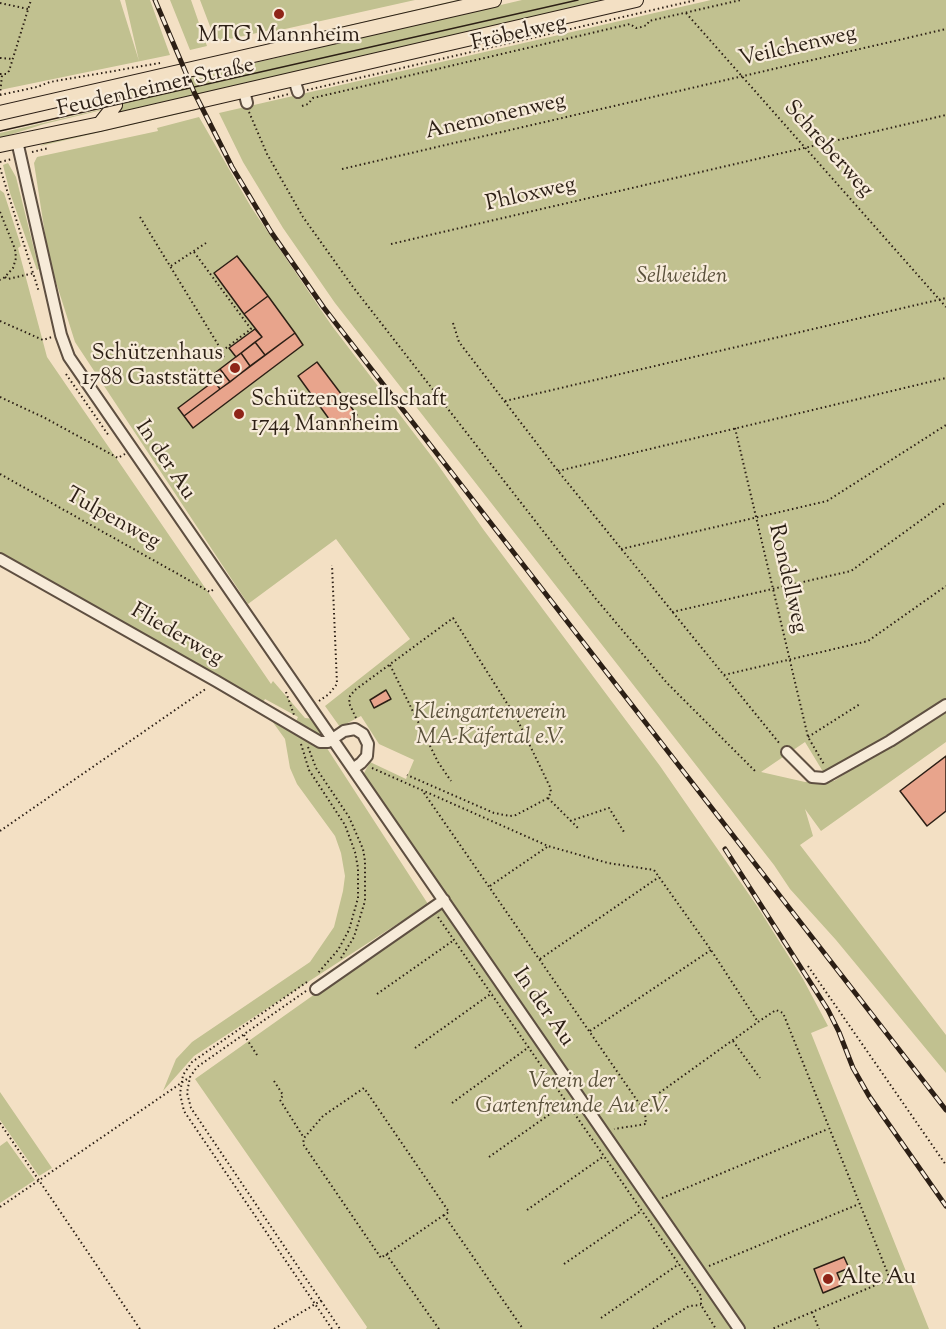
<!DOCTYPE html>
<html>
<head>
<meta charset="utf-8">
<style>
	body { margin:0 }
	canvas { display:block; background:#f3e0c4 }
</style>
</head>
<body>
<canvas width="946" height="1329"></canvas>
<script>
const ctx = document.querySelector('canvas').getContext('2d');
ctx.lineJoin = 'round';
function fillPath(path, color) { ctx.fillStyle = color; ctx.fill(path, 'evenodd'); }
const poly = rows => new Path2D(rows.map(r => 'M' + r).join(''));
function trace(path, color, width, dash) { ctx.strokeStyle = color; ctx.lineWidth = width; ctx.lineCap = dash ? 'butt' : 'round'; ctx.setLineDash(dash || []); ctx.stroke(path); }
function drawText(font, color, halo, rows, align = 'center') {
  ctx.font = font + ' "Sorts Mill Goudy",serif'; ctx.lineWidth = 4.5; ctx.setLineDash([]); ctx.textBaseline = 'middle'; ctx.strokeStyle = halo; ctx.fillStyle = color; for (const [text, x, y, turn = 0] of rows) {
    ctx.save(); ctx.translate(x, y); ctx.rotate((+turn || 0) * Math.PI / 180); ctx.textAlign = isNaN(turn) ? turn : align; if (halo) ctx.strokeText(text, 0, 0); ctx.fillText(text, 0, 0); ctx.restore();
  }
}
const green = poly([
	[0,0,120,0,139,61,125,0,150,0,170,55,0,90],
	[170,0,191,0,207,46,190,50],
	[200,0,415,0,276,31,275,29,216,42],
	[457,0,468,0,203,61,203,59],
	[522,0,610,0,121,113,118,95],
	[711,0,946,0,946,701,825,775,805,742,761,772,805,782,834,781,946,707,946,742,821,831,805,809,813,836,800,845,946,1035,946,1073,836,940,790,889,774,865,335,303,283,228,243,162,219,113],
	[196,108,196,110,40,146,48,142],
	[103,109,102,110,44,124,0,138,0,133],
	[199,117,251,207,332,326,436,462,483,529,660,766,757,906,803,979,828,1026,811,1033,929,1329,366,1329,367,1327,195,1079,449,899,363,775,370,762,406,779,414,760,379,744,361,716,340,727,325,706,410,639,336,539,248,604,75,342,49,260,34,163,37,157,158,131,157,128],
	[8,163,16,177,39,269,37,270,10,193,3,165],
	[0,190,4,193,21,246,18,248,47,357,271,684,273,681,305,718,315,719,325,737,321,739,428,904,194,1056,163,1091,176,1059,192,1042,310,962,334,927,343,891,345,876,341,853,335,836,297,784,290,768,285,739,259,703,0,555],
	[265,699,298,717,295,723,262,704],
	[0,1092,52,1168,39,1176,0,1120],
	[7,1141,35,1180,0,1203,0,1146]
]);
const building = poly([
	[237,256,268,296,244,314,214,273,237,256],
	[268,296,295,333,265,355,255,342,262,337,244,314,268,296],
	[255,329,262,337,236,357,229,348,255,329],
	[295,333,303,345,193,428,184,416,295,333],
	[255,342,265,355,250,366,241,353,255,342],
	[241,353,250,366,230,382,220,369,241,353],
	[317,362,357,415,337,430,298,376,317,362],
	[220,369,230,382,220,389,211,376,220,369],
	[214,381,220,389,184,416,178,408,214,381],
	[386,690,391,699,374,708,370,700,386,690],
	[946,756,946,811,927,826,900,791,946,756],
	[844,1257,849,1268,837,1273,842,1285,823,1293,814,1269,844,1257]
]);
const path = poly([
	[0,3,28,9],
	[686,13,946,307],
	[0,58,13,59],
	[0,74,6,74,9,71,31,0],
	[307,90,696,0],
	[0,95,37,87,50,82,160,63],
	[0,95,2,75],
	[269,99,289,94],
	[302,106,308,104,313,98,630,24,636,28,641,27,647,25,649,21,741,0],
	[249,112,267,154,303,217,353,287,596,599,667,683,757,773],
	[32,152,49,148],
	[0,162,12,159],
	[0,168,39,292],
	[342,169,946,29],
	[0,212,15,249,16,258,13,268,5,277,0,280],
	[140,217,222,351,224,358],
	[391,244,946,115],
	[194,252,251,329,222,351],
	[171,266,206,243],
	[5,277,8,279,34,273],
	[0,321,43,340,52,337],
	[453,323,459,342,558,471,780,744],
	[66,374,109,436],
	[0,397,45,418,118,458,125,454],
	[505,401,946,298],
	[735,428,808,737,825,766],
	[558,471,946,378],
	[0,474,210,592,215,588],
	[621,549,827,501,946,425],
	[672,612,851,571,946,502],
	[390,665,438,762,451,781],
	[724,675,868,641,946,586],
	[286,692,294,715],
	[319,701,329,694,337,684,332,565],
	[356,718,349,703,350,696,355,690,453,618,517,719,550,787,551,792,548,798,516,815,510,816,494,813,407,775],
	[808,737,860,704],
	[301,744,309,770,345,825,355,852,358,868,358,898,349,930,338,950,318,973],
	[308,747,316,768,349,817,363,849,365,861,365,901,354,937,341,958],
	[372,768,548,846,608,863,654,870,711,950,758,1022],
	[424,793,641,1106,645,1113,646,1124,614,1129],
	[548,798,578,828],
	[570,821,609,808,624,832],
	[0,831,207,688],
	[490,886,547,847],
	[438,917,701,1296,701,1305,716,1329],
	[540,959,659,877],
	[808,966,946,1165],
	[307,982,192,1062,183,1075,180,1094,184,1111,188,1117,332,1329],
	[306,991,197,1067,190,1077,187,1093,191,1108,340,1329],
	[377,994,454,940],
	[590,1031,711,950],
	[244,1035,257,1055],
	[733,1041,760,1078],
	[415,1048,492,993],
	[274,1081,283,1095,280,1100,304,1138],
	[452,1103,529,1047],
	[641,1106,758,1022,776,1010,783,1013,890,1279,772,1329],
	[0,1123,140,1329],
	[489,1157,567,1102],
	[662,1198,828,1129],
	[0,1207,190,1077],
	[527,1210,604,1156],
	[387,1254,444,1215],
	[564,1264,641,1211],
	[709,1266,859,1204],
	[812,1312,819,1329],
	[601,1318,679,1264],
	[274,1329,322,1300],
	[439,1329,386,1254,381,1258,303,1144,304,1138,323,1116,364,1088,449,1212,444,1215,523,1329],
	[653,1329,689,1306,701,1305]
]);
const minor = poly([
	[294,79,298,92],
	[244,91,247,103],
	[17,141,61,335,69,357,739,1329],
	[0,559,216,681,320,742,328,742,344,731,355,729,363,734,368,744,367,756,361,763,354,768],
	[787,752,812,777,824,778,890,741,946,705],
	[316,989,444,900]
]);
const major = poly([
	[0,113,494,0],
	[100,124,115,105,108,89],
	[0,145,100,124,636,0]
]);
const tram = poly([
	[0,131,578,0]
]);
const rail = poly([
	[155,0,194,92,232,167,271,232,324,308,946,1110],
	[725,849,828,1010,839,1032,853,1068,869,1096,946,1206]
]);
const markers = [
	[279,14,6,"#8f2418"],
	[235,368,6,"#8f2418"],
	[239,414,6,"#8f2418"],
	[828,1279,6,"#8f2418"]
];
const streetNames = [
	["Fröbelweg",519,35,-13],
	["Veilchenweg",798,48,-13],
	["Feudenheimer Straße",156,89,-13],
	["Anemonenweg",496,118,-13],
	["Schreberweg",827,150,48],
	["Phloxweg",531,196,-13],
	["In der Au",164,461,56],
	["Tulpenweg",112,520,29],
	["Rondellweg",786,579,77],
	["Fliederweg",176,636,30],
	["In der Au",542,1008,55]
];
const poiNames = [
	["MTG Mannheim",279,37,"center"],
	["Schützenhaus",223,355,"right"],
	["1788 Gaststätte",223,380,"right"],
	["Schützengesellschaft",251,401],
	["1744 Mannheim",251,426],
	["Alte Au",840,1279]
];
const parkNames = [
	["Sellweiden",682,278],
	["Kleingartenverein",490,714],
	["MA-Käfertal e.V.",490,739],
	["Verein der",572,1083],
	["Gartenfreunde Au e.V.",572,1108]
];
fillPath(green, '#c1c190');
fillPath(building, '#e8a48c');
trace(building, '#2c1f15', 1.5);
trace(minor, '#5e4f41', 14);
trace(major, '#2c1f15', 16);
trace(path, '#2c1f15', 2, [1.5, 3]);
trace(minor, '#f7ebd9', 10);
trace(major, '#f3e0c4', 14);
trace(tram, '#2c1f15', 1.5);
trace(rail, '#2c1f15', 5);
trace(rail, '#f7ebd9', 3, [9]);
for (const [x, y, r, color] of markers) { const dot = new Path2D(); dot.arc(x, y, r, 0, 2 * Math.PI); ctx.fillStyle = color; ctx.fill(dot); trace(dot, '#f7ebd9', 2); }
drawText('22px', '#2c1f15', '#f7ebd9', streetNames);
drawText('22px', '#2c1f15', '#f7ebd9', poiNames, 'left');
drawText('italic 22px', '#59503a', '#f7ebd9', parkNames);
</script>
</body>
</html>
